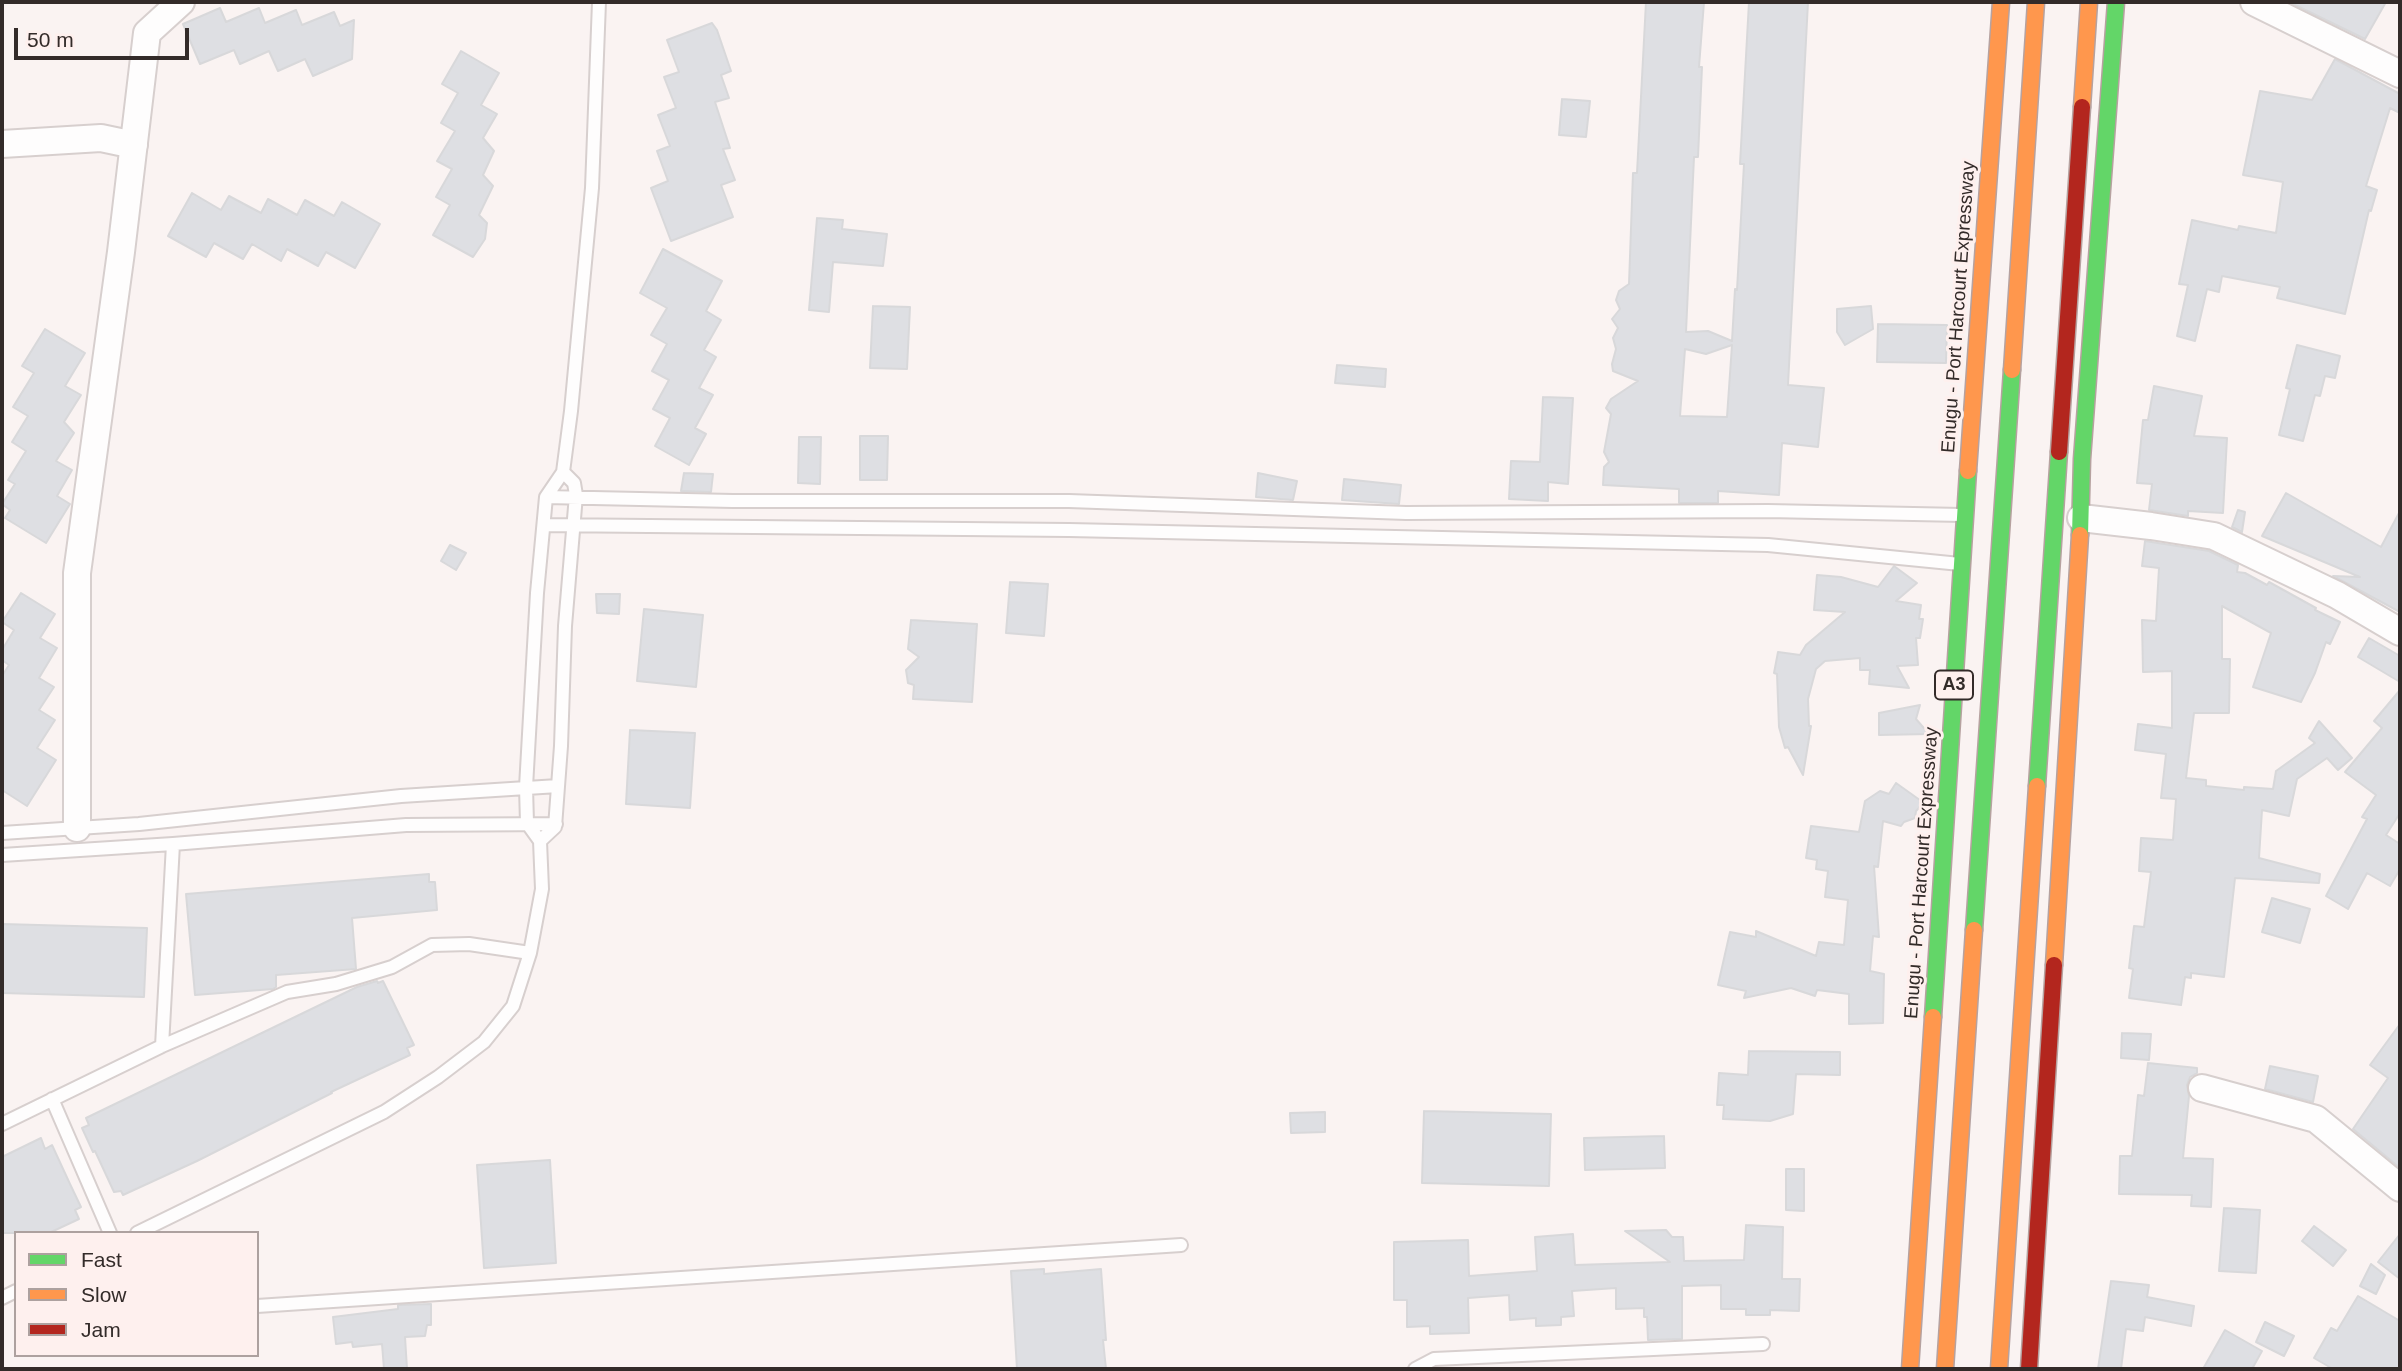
<!DOCTYPE html>
<html>
<head>
<meta charset="utf-8">
<style>
	body { margin:0 }
	#map { position:relative; width:2402px; height:1371px; overflow:hidden; background:#faf3f2; font-family:Arial,sans-serif }
	canvas { display:block }
	.frame { position:absolute; inset:0; border:4px solid #332b29; pointer-events:none }
	.legend { position:absolute; left:14px; top:1231px; width:245px; height:126px; box-sizing:border-box; background:#fef0ee; border:2px solid #ada19f; margin:0; padding:9px 12px; list-style:none; font-size:21px; color:#332b29 }
	.legend li { display:flex; align-items:center; gap:14px; height:35px }
	.legend b { width:35px; border:2px solid #ada19f }
	.scale { position:absolute; left:14px; top:28px; width:175px; height:32px; box-sizing:border-box; border:4px solid #332b29; border-top:0; padding-left:9px; font-size:21px; line-height:24px; white-space:nowrap; color:#332b29; -webkit-text-stroke:5px #fef0ee; paint-order:stroke }
</style>
</head>
<body>
<div id="map">
<canvas width="2402" height="1371"></canvas>
<div class="frame"></div>
<ul class="legend">
<li><b style="height:9px;background:#63d668"></b>Fast</li>
<li><b style="height:9px;background:#ff974d"></b>Slow</li>
<li><b style="height:9px;background:#b3261e"></b>Jam</li>
</ul>
<div class="scale">50 m</div>
</div>
<script>
const ctx = document.querySelector('canvas').getContext('2d');
ctx.lineJoin = 'round';
function fillPath(path, color) { ctx.fillStyle = color; ctx.fill(path, 'evenodd'); }
const poly = rows => new Path2D(rows.map(r => 'M' + r).join(''));
function trace(path, color, width, dash) { ctx.strokeStyle = color; ctx.lineWidth = width; ctx.lineCap = dash ? 'butt' : 'round'; ctx.setLineDash(dash || []); ctx.stroke(path); }
function drawText(font, color, halo, rows, align = 'center') {
  ctx.font = font + ' Arial,sans-serif'; ctx.lineWidth = 6; ctx.setLineDash([]); ctx.textBaseline = 'middle'; ctx.strokeStyle = halo; ctx.fillStyle = color; for (const [text, x, y, turn = 0] of rows) {
    ctx.save(); ctx.translate(x, y); ctx.rotate((+turn || 0) * Math.PI / 180); ctx.textAlign = isNaN(turn) ? turn : align; if (halo) ctx.strokeText(text, 0, 0); ctx.fillText(text, 0, 0); ctx.restore();
  }
}
const building = poly([
	[1646,2,1704,2,1699,67,1702,67,1698,157,1694,157,1686,332,1708,331,1732,341,1735,289,1737,290,1744,164,1740,164,1749,2,1808,2,1788,385,1824,388,1818,447,1782,443,1779,495,1718,491,1718,503,1679,503,1679,489,1603,485,1604,467,1609,462,1604,452,1611,414,1606,408,1611,399,1638,381,1613,371,1612,364,1616,349,1613,338,1618,328,1612,319,1620,309,1616,300,1619,291,1629,284,1633,173,1637,173,1646,2],
	[1732,345,1727,417,1680,416,1685,349,1706,354,1732,345],
	[2289,2,2386,2,2365,39,2289,2],
	[220,8,226,22,259,8,265,23,296,10,302,25,334,12,340,26,354,20,352,59,313,76,305,59,278,71,269,51,240,64,234,50,200,64,183,24,220,8],
	[712,23,717,30,731,71,721,75,729,98,715,102,730,148,723,149,735,180,721,185,733,217,671,241,651,188,668,181,657,151,670,146,658,115,676,108,664,77,679,72,667,40,712,23],
	[461,51,499,73,481,105,497,114,483,138,494,151,483,175,493,186,479,215,487,223,485,239,473,257,433,235,450,205,436,197,452,169,437,161,455,131,441,123,458,93,442,84,461,51],
	[2335,59,2400,94,2400,113,2390,108,2366,186,2377,190,2371,211,2369,210,2345,314,2277,298,2280,287,2222,276,2219,292,2207,289,2195,341,2177,336,2188,285,2179,284,2192,220,2238,230,2239,226,2276,233,2283,182,2243,175,2260,91,2312,100,2335,59],
	[1562,99,1590,101,1586,137,1559,135,1562,99],
	[192,193,221,210,229,196,261,213,268,199,297,215,305,200,334,216,342,202,380,224,355,268,326,252,318,266,287,249,281,261,252,244,243,259,214,243,206,257,168,236,192,193],
	[817,218,843,220,842,229,887,234,883,266,833,262,829,312,809,310,817,218],
	[663,249,722,281,706,311,721,320,704,350,716,357,699,388,713,395,695,428,706,434,689,465,655,446,670,418,653,409,669,380,652,371,667,344,651,335,667,308,640,293,663,249],
	[873,306,910,307,907,369,870,368,873,306],
	[1871,306,1873,329,1845,345,1837,332,1837,309,1871,306],
	[1878,324,1947,325,1946,363,1877,362,1878,324],
	[45,329,85,353,65,386,81,395,64,422,74,433,56,461,72,470,57,496,70,504,46,543,5,518,10,510,2,504,15,484,8,480,26,451,12,442,28,416,13,407,34,373,22,366,45,329],
	[2297,345,2340,356,2335,378,2325,376,2320,396,2315,395,2303,441,2279,435,2290,389,2286,388,2297,345],
	[1337,365,1386,369,1385,387,1335,383,1337,365],
	[2154,386,2202,396,2194,436,2227,438,2223,513,2188,511,2188,516,2149,510,2152,484,2137,483,2143,420,2148,420,2154,386],
	[1543,397,1573,398,1568,484,1548,482,1548,501,1509,499,1511,461,1540,462,1543,397],
	[860,436,888,436,887,480,860,480,860,436],
	[799,437,821,437,820,484,798,483,799,437],
	[684,473,713,474,711,492,681,491,684,473],
	[1258,473,1297,481,1293,500,1256,497,1258,473],
	[1344,479,1401,485,1399,504,1342,500,1344,479],
	[2286,493,2381,547,2400,511,2400,612,2333,576,2360,577,2262,536,2286,493],
	[2238,510,2245,512,2242,532,2232,527,2238,510],
	[2145,541,2209,551,2238,565,2237,572,2245,573,2267,585,2269,582,2316,608,2315,610,2340,622,2330,644,2326,642,2315,673,2301,702,2253,687,2271,633,2222,606,2222,659,2230,659,2229,713,2194,713,2186,778,2206,780,2206,786,2244,790,2244,787,2273,789,2276,771,2315,743,2309,738,2319,721,2352,758,2338,770,2327,758,2297,779,2289,816,2262,810,2259,858,2320,874,2319,883,2235,878,2224,977,2191,973,2191,978,2185,977,2181,1005,2129,998,2133,969,2129,968,2134,926,2144,927,2151,872,2139,871,2141,838,2173,840,2176,799,2161,798,2166,754,2135,750,2138,724,2172,728,2172,671,2143,672,2142,620,2156,621,2159,568,2142,566,2145,541],
	[450,545,466,553,456,570,441,561,450,545],
	[1894,566,1917,583,1896,601,1921,605,1919,619,1923,619,1920,638,1916,638,1918,665,1897,666,1909,688,1869,684,1870,670,1860,670,1860,658,1825,661,1816,669,1808,699,1809,726,1811,726,1803,775,1788,747,1785,748,1779,727,1777,674,1774,673,1778,652,1800,655,1806,645,1845,612,1814,610,1817,575,1841,577,1878,587,1894,566],
	[1010,582,1048,584,1044,636,1006,633,1010,582],
	[21,593,55,614,40,638,57,648,39,678,54,687,39,710,55,720,37,748,56,760,27,806,2,790,2,676,9,665,2,660,2,650,14,630,2,622,21,593],
	[596,594,620,594,619,614,597,613,596,594],
	[644,609,703,615,696,687,637,681,644,609],
	[911,620,977,624,972,702,913,699,914,685,908,683,906,670,919,657,908,649,911,620],
	[2369,638,2400,656,2400,682,2358,657,2369,638],
	[2400,690,2400,813,2386,835,2400,844,2400,869,2390,886,2367,873,2348,909,2326,896,2367,819,2362,817,2376,795,2345,772,2382,728,2374,721,2400,690],
	[1920,705,1916,719,1929,734,1879,735,1879,713,1920,705],
	[630,730,695,733,690,808,626,804,630,730],
	[1896,783,1924,803,1916,811,1915,818,1904,822,1901,826,1883,821,1878,867,1874,866,1879,937,1873,936,1870,971,1884,974,1883,1023,1849,1024,1849,994,1817,990,1815,996,1791,988,1744,998,1746,991,1718,985,1730,932,1756,937,1756,931,1816,956,1819,942,1844,945,1848,900,1825,897,1828,871,1816,869,1817,860,1806,858,1811,826,1859,832,1865,801,1880,791,1889,794,1896,783],
	[429,874,429,882,435,882,437,910,352,918,356,969,276,975,276,987,273,989,195,995,186,894,429,874],
	[2272,898,2310,909,2300,943,2262,932,2272,898],
	[2,924,147,928,144,997,2,993,2,924],
	[377,981,378,983,383,981,414,1045,407,1048,410,1055,331,1092,332,1093,197,1161,123,1195,121,1191,114,1192,95,1151,93,1152,82,1128,89,1125,86,1118,357,987,377,981],
	[2400,1024,2400,1168,2353,1129,2388,1078,2370,1065,2400,1024],
	[2122,1033,2151,1034,2149,1060,2121,1058,2122,1033],
	[1749,1051,1840,1052,1840,1075,1796,1074,1793,1114,1770,1121,1723,1119,1724,1105,1717,1105,1719,1073,1748,1075,1749,1051],
	[2148,1063,2197,1068,2197,1073,2190,1077,2187,1085,2189,1096,2183,1158,2213,1159,2211,1207,2191,1206,2192,1195,2119,1194,2120,1156,2132,1156,2138,1095,2144,1096,2148,1063],
	[2270,1066,2318,1076,2313,1102,2265,1089,2270,1066],
	[1424,1111,1551,1114,1549,1186,1422,1183,1424,1111],
	[1325,1112,1325,1132,1291,1133,1290,1113,1325,1112],
	[1664,1136,1665,1168,1585,1170,1584,1138,1664,1136],
	[41,1138,45,1149,52,1145,70,1184,81,1207,75,1210,79,1219,49,1233,2,1233,2,1157,41,1138],
	[550,1160,556,1263,484,1268,477,1165,550,1160],
	[1786,1169,1804,1169,1804,1211,1786,1210,1786,1169],
	[2224,1208,2260,1210,2256,1273,2219,1271,2224,1208],
	[1746,1225,1783,1227,1782,1279,1800,1279,1799,1311,1770,1310,1770,1315,1746,1315,1746,1309,1721,1309,1721,1285,1682,1286,1682,1339,1648,1340,1647,1317,1644,1317,1644,1308,1616,1309,1616,1288,1572,1291,1574,1316,1561,1317,1561,1325,1536,1326,1536,1318,1510,1320,1509,1295,1468,1298,1469,1333,1430,1334,1430,1326,1407,1327,1407,1300,1394,1300,1394,1242,1468,1240,1469,1276,1537,1271,1535,1237,1573,1234,1575,1265,1670,1262,1625,1231,1666,1230,1672,1237,1683,1237,1684,1261,1744,1260,1746,1225],
	[2314,1226,2346,1250,2333,1266,2302,1241,2314,1226],
	[2400,1234,2400,1279,2378,1262,2400,1234],
	[2371,1264,2385,1275,2376,1294,2360,1286,2371,1264],
	[1044,1269,1044,1274,1101,1269,1106,1340,1103,1340,1106,1369,1017,1369,1011,1271,1044,1269],
	[2111,1281,2149,1285,2147,1297,2194,1306,2191,1326,2145,1317,2143,1331,2126,1329,2121,1369,2098,1369,2111,1281],
	[2358,1296,2400,1321,2400,1369,2333,1369,2314,1358,2331,1328,2337,1331,2358,1296],
	[431,1304,431,1325,427,1325,425,1336,405,1337,407,1369,384,1369,382,1344,353,1347,352,1342,336,1344,333,1317,398,1309,398,1305,431,1304],
	[2265,1322,2294,1336,2284,1356,2256,1342,2265,1322],
	[2225,1330,2262,1351,2252,1369,2203,1369,2225,1330]
]);
const lane = poly([
	[546,497,733,501,1069,501,1406,513,1768,511,1962,515],
	[544,525,1069,530,1768,545,1960,564],
	[2,833,139,824,401,796,558,786],
	[540,841,555,827,561,746,565,626,576,495,574,483,563,472],
	[2,855,173,844,406,825,556,824],
	[162,1046,173,844],
	[52,1099,110,1233],
	[2,1124,162,1046,287,992,336,984,392,967,432,945,469,944,530,953],
	[137,1233,384,1112,438,1077,484,1042,513,1006,530,953,542,889,540,841,527,823,526,787,537,593,546,497,563,472,571,411,592,188,599,2],
	[2,1298,16,1291],
	[257,1306,1181,1245],
	[1415,1369,1434,1359,1763,1344]
]);
const street = poly([
	[2254,2,2400,74],
	[2,144,101,138,134,145],
	[2081,518,2151,526,2214,536,2337,595,2400,632],
	[77,828,77,573,121,252,147,33,181,2],
	[2202,1088,2316,1119,2400,1188]
]);
const fast = poly([
	[2080,535,2082,459,2116,2],
	[2037,786,2059,452],
	[1974,930,2012,370],
	[1933,1017,1968,471]
]);
const slow = poly([
	[2082,107,2089,2],
	[2012,370,2036,2],
	[1968,471,2001,2],
	[2054,965,2080,535],
	[1910,1369,1933,1017],
	[1945,1369,1974,930],
	[1999,1369,2037,786]
]);
const jam = poly([
	[2059,452,2082,107],
	[2029,1369,2054,965]
]);
const shields = [
	[1954,685,38]
];
const shieldNames = [
	["A3",1954,685]
];
const streetNames = [
	["Enugu - Port Harcourt Expressway",1959,307,-86],
	["Enugu - Port Harcourt Expressway",1922,873,-86]
];
fillPath(building, '#dedfe3');
trace(building, '#d8d8da', 2);
trace(lane, '#d7cfce', 16);
trace(street, '#d7cfce', 30);
trace(fast, '#b6a2a0', 19);
trace(slow, '#b6a2a0', 19);
trace(jam, '#b6a2a0', 19);
trace(lane, '#fefdfd', 12);
trace(street, '#fefdfd', 26);
trace(fast, '#63d668', 16);
trace(slow, '#ff974d', 16);
trace(jam, '#b3261e', 16);
for (const [x, y, w] of shields) { const box = new Path2D(); box.roundRect(x - w / 2, y - 14.5, w, 29, 5); ctx.fillStyle = '#fef0ee'; ctx.fill(box); trace(box, '#332b29', 2); }
drawText('bold 18px', '#332b29', null, shieldNames);
drawText('19px', '#332b29', '#fef0ee', streetNames);
</script>
</body>
</html>
